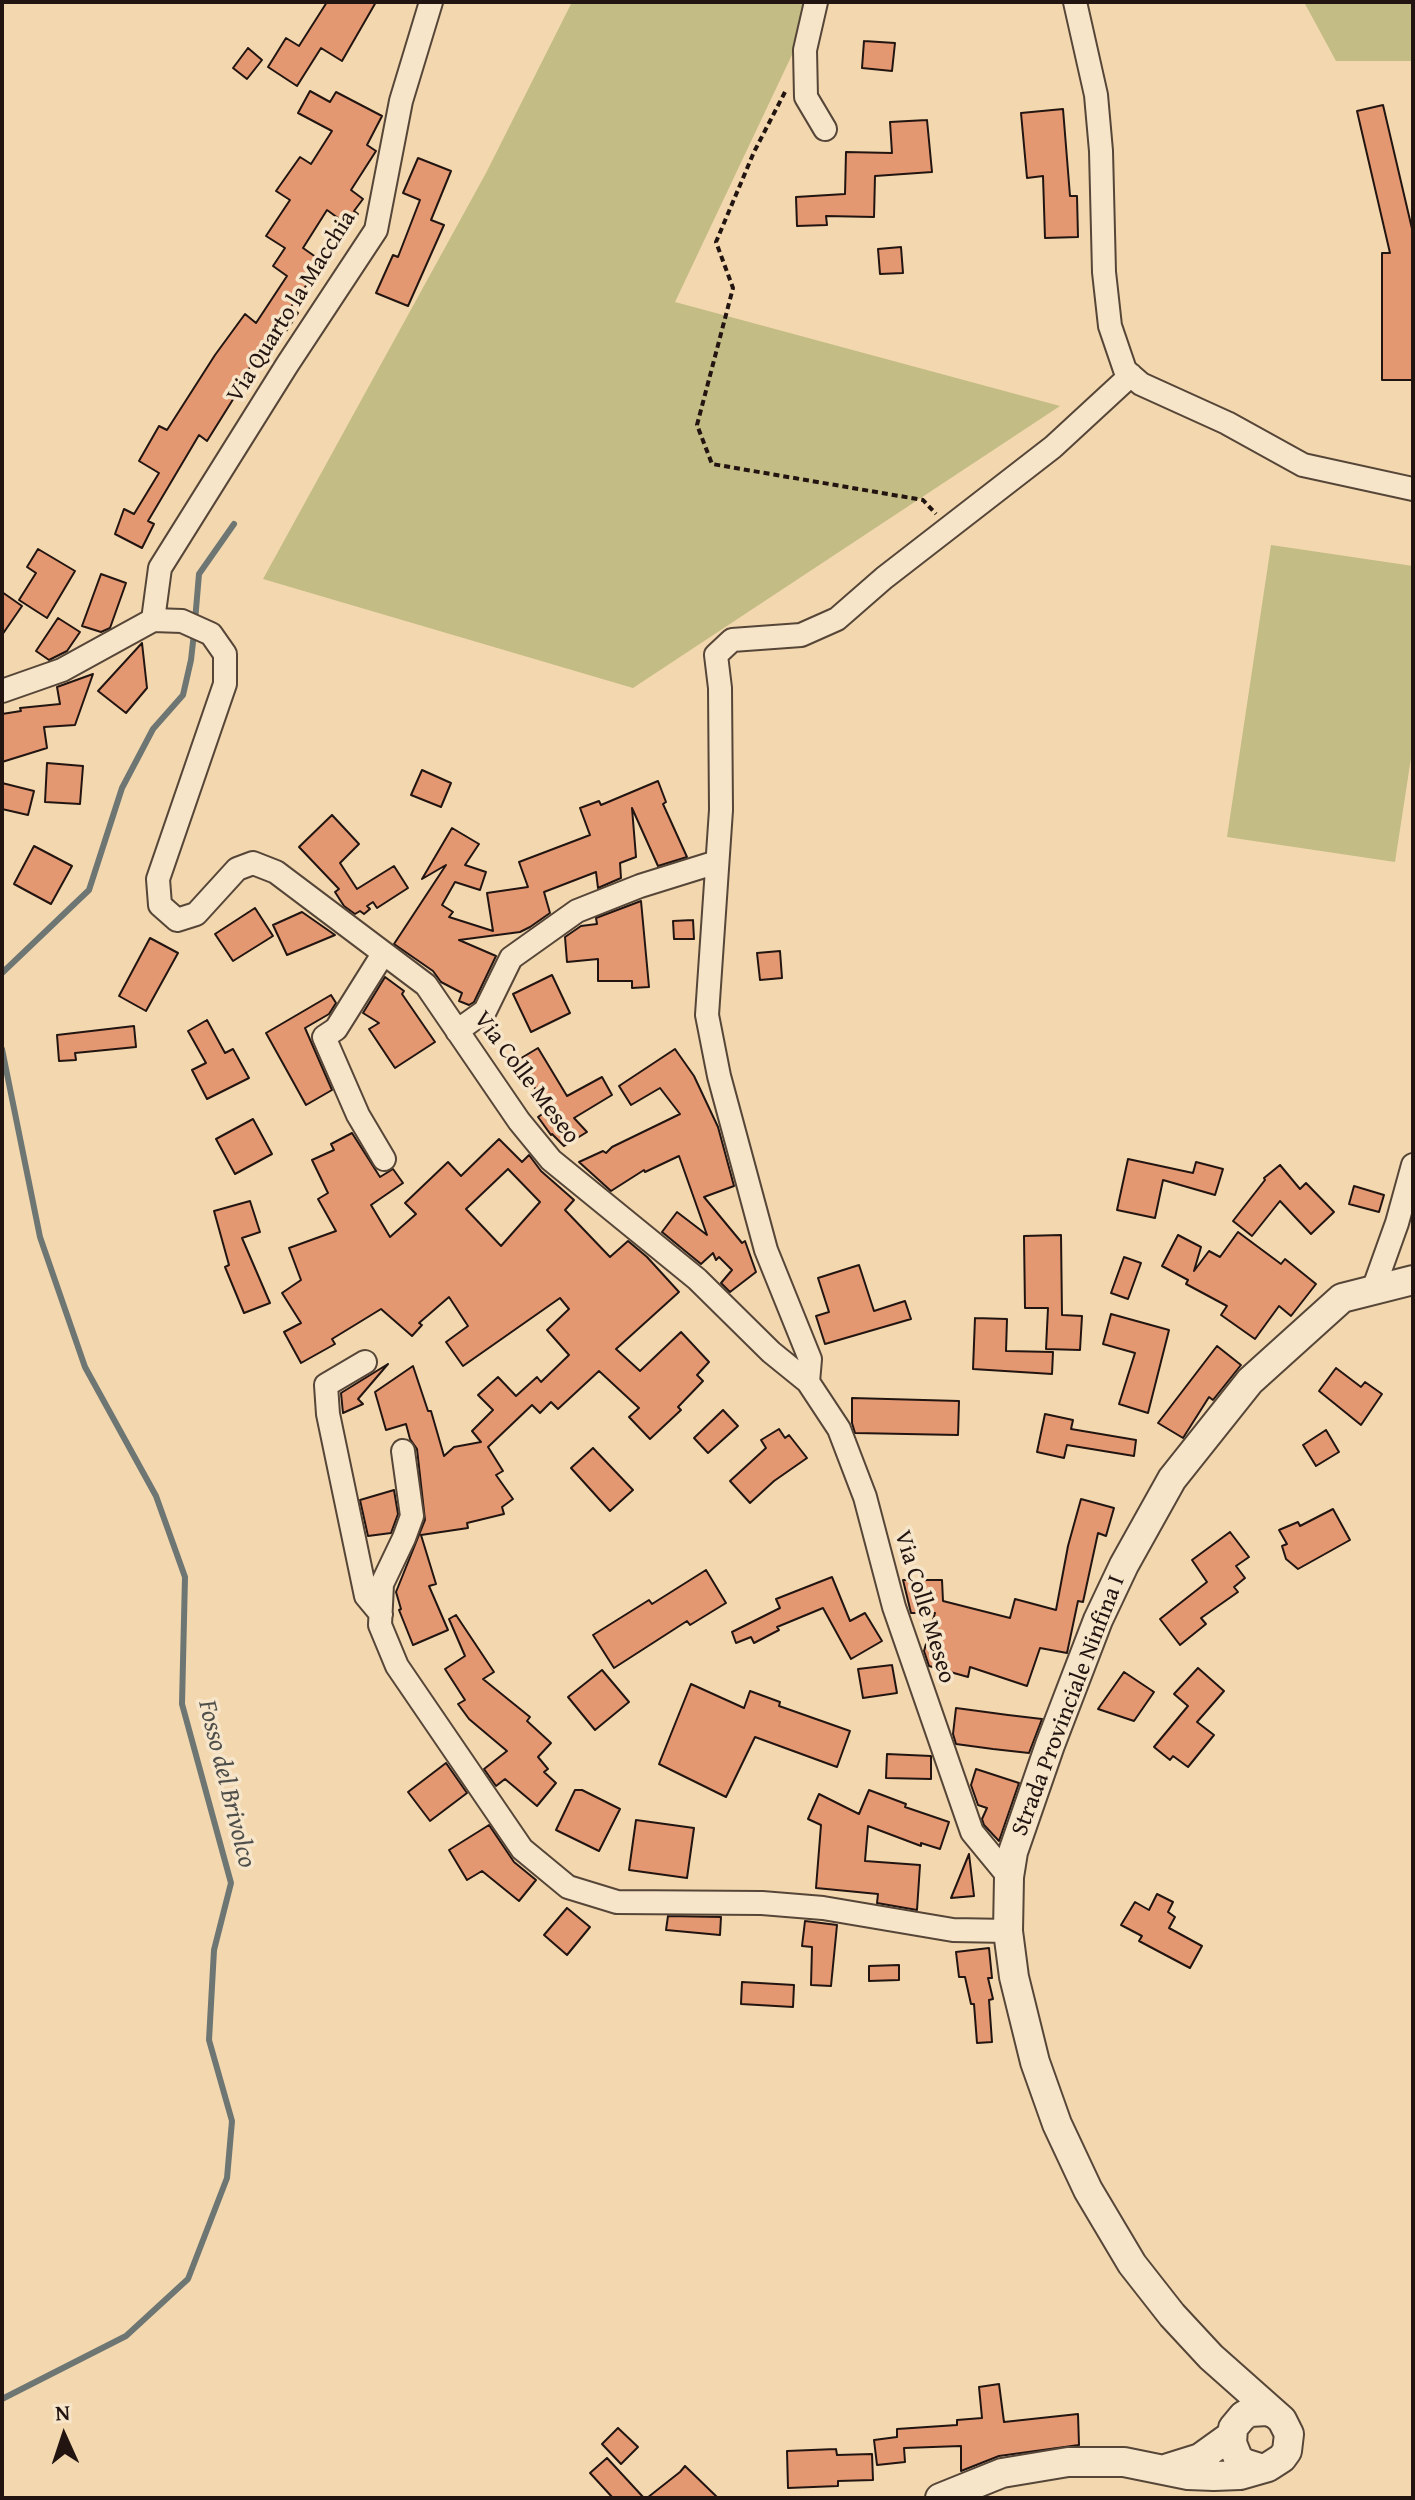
<!DOCTYPE html>
<html>
<head>
<meta charset="utf-8">
<style>
	body { margin:0 }
	#map { position:relative; width:1415px; height:2500px; overflow:hidden; background:#f3d7ae; font-family:"Gentium Book Plus",serif }
	canvas { display:block }
	.frame { position:absolute; inset:0; border:4px solid #221511; pointer-events:none }
	.north { position:absolute; left:24px; top:2396px; width:80px; height:80px; -webkit-text-stroke:6px #f7e5ca; paint-order:stroke; rotate:357deg; font-size:22px; font-weight:700; line-height:32px; text-align:center; color:#221511 }
	.north::after { content:''; display:block; margin:auto; width:28px; height:36px; background:#221511; clip-path:polygon(50% 0,100% 100%,50% 72%,0 100%) }
</style>
</head>
<body>
<div id="map">
<canvas width="1415" height="2500"></canvas>
<div class="frame"></div>
<div class="north">N</div>
</div>
<script>
const ctx = document.querySelector('canvas').getContext('2d');
ctx.lineJoin = 'round';
function fillPath(path, color) { ctx.fillStyle = color; ctx.fill(path, 'evenodd'); }
const poly = rows => new Path2D(rows.map(r => 'M' + r).join(''));
function trace(path, color, width, dash) { ctx.strokeStyle = color; ctx.lineWidth = width; ctx.lineCap = dash ? 'butt' : 'round'; ctx.setLineDash(dash || []); ctx.stroke(path); }
function drawText(font, color, halo, rows, align = 'center') {
  ctx.font = font + ' "Gentium Book Plus",serif'; ctx.lineWidth = 7; ctx.setLineDash([]); ctx.textBaseline = 'middle'; ctx.strokeStyle = halo; ctx.fillStyle = color; for (const [text, x, y, turn = 0] of rows) {
    ctx.save(); ctx.translate(x, y); ctx.rotate((+turn || 0) * Math.PI / 180); ctx.textAlign = isNaN(turn) ? turn : align; if (halo) ctx.strokeText(text, 0, 0); ctx.fillText(text, 0, 0); ctx.restore();
  }
}
const green = poly([
	[572,2,817,2,675,302,1060,406,633,688,263,579,486,173],
	[1304,2,1413,2,1413,61,1336,61],
	[1271,545,1413,566,1413,745,1395,862,1227,837]
]);
const stream = poly([
	[195,621,199,574,234,524],
	[2,973,89,890,122,788,153,729,183,695,191,660,194,633],
	[2,1049,40,1237,85,1367,156,1496,185,1577,182,1704,231,1883,214,1950,209,2040,232,2121,227,2178,188,2279,126,2336,2,2399]
]);
const building = poly([
	[327,2,376,2,342,61,321,48,297,86,268,67,286,38,299,46,327,2],
	[864,41,895,43,892,71,862,68,864,41],
	[248,48,262,60,247,79,233,68,248,48],
	[310,91,330,102,336,92,382,116,367,145,376,151,351,190,363,199,354,211,358,214,349,226,327,210,303,248,323,262,290,308,298,313,283,336,276,332,233,390,237,393,207,441,199,435,148,521,154,524,142,548,115,534,124,509,134,514,159,473,139,461,159,426,167,430,215,355,245,314,256,323,287,276,273,266,285,248,266,236,290,200,276,191,300,157,311,164,332,131,298,113,310,91],
	[1383,105,1413,233,1412,380,1382,380,1382,253,1390,253,1357,111,1383,105],
	[1063,109,1070,196,1077,196,1078,237,1045,238,1043,176,1027,178,1021,113,1063,109],
	[927,120,932,172,875,176,874,217,826,216,827,225,797,226,796,197,845,194,846,152,892,153,890,122,927,120],
	[418,158,451,171,431,220,444,225,408,306,376,293,393,255,398,257,420,200,403,193,418,158],
	[901,247,903,273,880,274,878,249,901,247],
	[38,549,75,571,47,618,19,600,36,573,27,567,38,549],
	[101,574,126,583,110,628,101,632,82,626,101,574],
	[2,592,22,606,2,635,2,592],
	[58,618,80,632,67,651,49,660,36,651,58,618],
	[142,643,147,688,126,713,98,691,142,643],
	[93,674,75,725,44,727,47,748,2,762,2,714,21,711,20,708,60,704,57,687,93,674],
	[47,763,83,766,80,804,45,802,47,763],
	[422,770,451,783,441,807,411,795,422,770],
	[658,781,666,802,663,804,687,857,658,866,632,808,636,857,620,863,621,878,598,888,596,872,544,892,550,913,530,927,520,932,459,940,496,956,474,1002,469,1005,459,1001,462,993,441,982,433,971,394,944,446,865,422,879,452,828,479,844,465,865,486,872,480,890,455,882,442,905,453,912,449,917,493,931,487,893,528,887,519,862,590,835,580,808,599,801,601,805,658,781],
	[2,783,34,791,28,815,2,809,2,783],
	[332,815,359,844,340,863,357,889,394,866,408,888,377,908,373,902,367,906,370,909,364,914,360,911,355,914,344,906,335,892,339,889,299,847,332,815],
	[34,846,72,866,51,904,14,884,34,846],
	[641,901,649,987,632,988,632,981,598,981,598,959,567,962,565,937,581,926,597,924,596,918,641,901],
	[255,908,273,936,233,961,215,934,255,908],
	[302,912,335,935,287,955,273,925,302,912],
	[693,920,694,939,674,939,673,921,693,920],
	[150,938,178,953,146,1011,119,996,150,938],
	[780,951,782,978,760,980,757,953,780,951],
	[552,975,570,1013,531,1032,513,994,552,975],
	[385,977,404,991,402,994,435,1042,395,1068,369,1029,379,1023,363,1013,385,977],
	[331,995,336,1003,329,1014,305,1028,332,1090,306,1105,266,1033,331,995],
	[207,1020,225,1053,233,1049,249,1078,207,1099,192,1070,206,1063,188,1031,207,1020],
	[134,1026,136,1047,75,1053,76,1060,59,1061,57,1035,134,1026],
	[538,1048,567,1096,602,1077,612,1095,574,1118,587,1132,564,1146,552,1134,551,1135,538,1117,548,1110,518,1060,538,1048],
	[675,1049,694,1076,718,1127,734,1186,704,1197,742,1243,745,1241,756,1272,730,1292,721,1283,732,1270,719,1257,716,1260,713,1253,701,1264,662,1232,677,1212,707,1235,679,1156,645,1172,644,1170,611,1191,579,1162,603,1151,606,1153,612,1147,680,1114,660,1088,631,1105,619,1086,675,1049],
	[253,1119,272,1154,235,1174,216,1139,253,1119],
	[352,1133,380,1177,393,1169,403,1183,371,1205,390,1237,416,1214,405,1203,448,1162,461,1176,499,1139,522,1162,529,1155,541,1171,574,1200,565,1210,610,1257,628,1241,647,1257,679,1292,616,1349,640,1371,681,1332,709,1362,697,1375,703,1381,678,1407,681,1410,650,1439,629,1417,639,1408,599,1371,558,1409,551,1402,540,1413,532,1405,488,1447,503,1471,496,1475,513,1499,502,1507,504,1514,467,1523,468,1528,421,1535,436,1584,429,1586,448,1630,413,1645,399,1610,401,1609,396,1592,425,1520,417,1449,410,1439,406,1424,386,1430,375,1392,413,1366,428,1411,431,1411,444,1456,454,1447,481,1442,472,1431,493,1410,478,1395,498,1377,516,1396,537,1377,541,1382,569,1355,547,1330,569,1309,560,1298,463,1366,446,1342,468,1326,449,1297,419,1323,422,1325,412,1336,381,1309,332,1339,335,1344,301,1363,284,1332,301,1323,282,1293,301,1280,289,1248,336,1231,318,1199,328,1193,312,1160,334,1150,331,1144,352,1133],
	[508,1169,540,1202,501,1246,466,1209,508,1169],
	[1128,1159,1193,1173,1196,1162,1223,1169,1215,1195,1163,1180,1155,1218,1117,1210,1128,1159],
	[1280,1165,1300,1189,1306,1183,1334,1212,1311,1234,1280,1201,1252,1236,1233,1221,1265,1180,1264,1178,1280,1165],
	[1354,1186,1384,1195,1379,1212,1349,1204,1354,1186],
	[250,1201,260,1232,242,1238,270,1303,244,1313,225,1267,229,1265,214,1211,250,1201],
	[1238,1232,1281,1264,1285,1259,1316,1284,1291,1316,1279,1306,1255,1339,1221,1315,1227,1306,1186,1284,1188,1280,1162,1266,1178,1235,1201,1247,1194,1271,1209,1251,1220,1257,1238,1232],
	[1061,1235,1062,1315,1082,1316,1080,1350,1046,1349,1048,1308,1025,1308,1024,1236,1061,1235],
	[1124,1257,1141,1263,1128,1299,1111,1293,1124,1257],
	[859,1265,874,1311,905,1301,911,1319,825,1344,816,1316,829,1312,818,1278,859,1265],
	[1111,1314,1169,1330,1148,1413,1119,1404,1135,1353,1103,1344,1111,1314],
	[975,1318,1007,1319,1006,1351,1053,1352,1052,1374,973,1369,975,1318],
	[1217,1346,1241,1365,1213,1400,1209,1397,1183,1438,1158,1423,1217,1346],
	[388,1364,358,1399,363,1404,343,1413,341,1393,388,1364],
	[1336,1368,1361,1387,1365,1382,1382,1394,1361,1425,1319,1391,1336,1368],
	[852,1398,959,1401,958,1435,855,1433,852,1423,852,1398],
	[723,1410,738,1426,708,1453,694,1438,723,1410],
	[1045,1414,1073,1420,1071,1429,1136,1440,1134,1456,1067,1445,1064,1458,1037,1452,1045,1414],
	[779,1429,785,1438,789,1435,807,1458,774,1481,750,1503,730,1481,766,1448,761,1440,779,1429],
	[1326,1430,1339,1452,1316,1466,1303,1445,1326,1430],
	[593,1448,633,1490,610,1511,571,1468,593,1448],
	[394,1490,398,1514,391,1533,368,1536,360,1500,394,1490],
	[1081,1499,1114,1508,1106,1536,1098,1533,1083,1602,1078,1601,1067,1653,1040,1648,1027,1686,970,1667,968,1677,929,1666,924,1651,935,1613,911,1613,903,1580,942,1580,943,1601,1010,1618,1015,1599,1056,1610,1068,1546,1081,1499],
	[1333,1509,1350,1540,1298,1569,1286,1559,1282,1546,1287,1544,1279,1530,1298,1522,1300,1526,1333,1509],
	[1230,1532,1249,1557,1236,1566,1245,1578,1234,1587,1238,1592,1201,1618,1206,1624,1180,1645,1160,1619,1207,1582,1192,1560,1230,1532],
	[706,1570,726,1603,690,1625,687,1621,614,1668,593,1635,649,1600,652,1604,706,1570],
	[832,1577,850,1621,865,1613,882,1641,851,1659,823,1608,777,1627,779,1630,754,1643,751,1637,736,1643,732,1632,780,1608,776,1599,832,1577],
	[456,1615,494,1672,483,1679,530,1717,527,1721,551,1743,538,1757,548,1769,544,1772,556,1783,537,1806,505,1779,496,1786,484,1769,507,1751,469,1719,458,1704,465,1700,445,1669,465,1656,449,1619,456,1615],
	[892,1665,897,1693,863,1698,858,1669,892,1665],
	[1198,1668,1224,1691,1197,1722,1214,1735,1188,1767,1173,1756,1170,1760,1154,1747,1188,1706,1174,1694,1198,1668],
	[602,1670,629,1702,595,1730,568,1697,602,1670],
	[1124,1672,1154,1692,1134,1721,1098,1709,1124,1672],
	[691,1684,744,1708,750,1691,780,1702,779,1706,850,1731,837,1767,755,1737,726,1797,659,1764,691,1684],
	[956,1708,1008,1715,1042,1719,1029,1753,993,1749,956,1744,953,1734,956,1708],
	[887,1754,931,1756,931,1779,886,1778,887,1754],
	[446,1763,467,1793,430,1821,408,1792,446,1763],
	[976,1769,1019,1783,999,1841,984,1825,982,1819,987,1808,978,1805,971,1785,976,1769],
	[575,1790,582,1790,620,1809,599,1851,556,1830,575,1790],
	[869,1790,906,1804,905,1807,949,1822,940,1849,921,1843,921,1846,868,1826,865,1861,920,1865,917,1910,877,1903,878,1894,816,1888,821,1825,808,1819,819,1794,859,1814,869,1790],
	[636,1820,694,1828,687,1878,629,1870,636,1820],
	[489,1825,514,1862,536,1880,519,1901,482,1871,467,1880,449,1850,489,1825],
	[969,1854,974,1896,951,1898,969,1854],
	[1157,1894,1173,1902,1168,1912,1175,1917,1169,1928,1202,1946,1190,1968,1139,1941,1142,1936,1121,1925,1135,1902,1149,1910,1157,1894],
	[567,1908,590,1927,567,1955,544,1935,567,1908],
	[668,1916,721,1917,720,1935,666,1930,668,1916],
	[805,1921,837,1925,831,1986,811,1985,812,1947,802,1946,805,1921],
	[989,1948,992,1978,988,1978,993,1999,989,2000,992,2042,977,2043,974,2004,971,2004,965,1977,959,1977,956,1952,989,1948],
	[899,1965,899,1980,869,1981,869,1966,899,1965],
	[742,1982,794,1985,793,2007,741,2004,742,1982],
	[999,2384,1004,2422,1078,2414,1079,2445,999,2456,961,2471,961,2446,904,2448,905,2462,877,2465,874,2440,897,2437,897,2429,957,2425,957,2420,982,2418,979,2387,999,2384],
	[618,2428,638,2447,621,2464,602,2444,618,2428],
	[836,2449,837,2455,872,2454,873,2480,838,2481,838,2486,788,2488,787,2451,836,2449],
	[607,2458,644,2498,613,2498,590,2473,607,2458],
	[685,2466,718,2498,647,2498,680,2472,685,2466]
]);
const path = poly([
	[785,92,754,152,716,242,733,288,697,425,712,464,923,500,936,514]
]);
const minor = poly([
	[816,2,805,50,806,97,825,129],
	[1075,2,1096,95,1101,151,1104,272,1110,326,1125,370,1141,384,1227,423,1303,465,1413,489],
	[153,620,160,568,287,365,376,230,401,101,431,2],
	[2,691,62,670,153,620,182,621,211,634,225,654,225,684,158,879,160,905,177,920,196,914,237,869,253,863,276,872,426,985,519,1121,551,1160,697,1279,771,1352,808,1382,839,1429,865,1497,894,1607,972,1832,1009,1877],
	[383,954,336,1029,324,1037,358,1115,384,1159],
	[457,1031,485,1011,511,958,577,911,640,886,717,862],
	[1373,1290,1397,1223,1413,1165],
	[365,1362,326,1385,328,1414,366,1596,381,1614],
	[808,1382,810,1359,766,1250,719,1076,707,1015,721,810,720,688,716,655,732,640,801,635,837,619,884,578,1053,447,1131,375],
	[403,1451,412,1516,404,1538,382,1584,380,1625,397,1666,522,1849,568,1887,617,1902,762,1903,823,1908,953,1930,1008,1931]
]);
const tertiary = poly([
	[1168,2468,1200,2458,1232,2435],
	[1260,2468,1244,2463,1238,2458,1232,2443,1233,2428,1243,2416,1250,2412,1267,2411,1275,2414],
	[940,2498,1002,2473,1068,2462,1124,2462,1188,2475,1214,2476,1240,2475,1268,2467,1282,2458,1287,2451,1289,2434,1282,2420,1211,2357,1172,2315,1132,2264,1088,2190,1057,2124,1035,2062,1014,1977,1008,1931,1009,1877,1013,1852,1050,1745,1098,1620,1124,1565,1172,1479,1250,1381,1342,1298,1413,1280]
]);
const streetNames = [
	["Via Quarto la Macchia",292,307,-58],
	["Via Colle Meseo",526,1078,53],
	["Via Colle Meseo",924,1607,73],
	["Strada Provinciale Ninfina I",1069,1706,-69]
];
const waterNames = [
	["Fosso del Brivolco",226,1784,76]
];
fillPath(green, '#c3bc85');
trace(stream, '#6d7673', 6);
fillPath(building, '#e49872');
trace(building, '#221511', 2);
trace(minor, '#564638', 26);
trace(tertiary, '#564638', 32);
trace(path, '#221511', 4, [6, 4]);
trace(minor, '#f7e5ca', 22);
trace(tertiary, '#f7e5ca', 28);
drawText('24px', '#221511', '#f7e5ca', streetNames);
drawText('italic 26px', '#4e4e4a', '#f7e5ca', waterNames);
</script>
</body>
</html>
